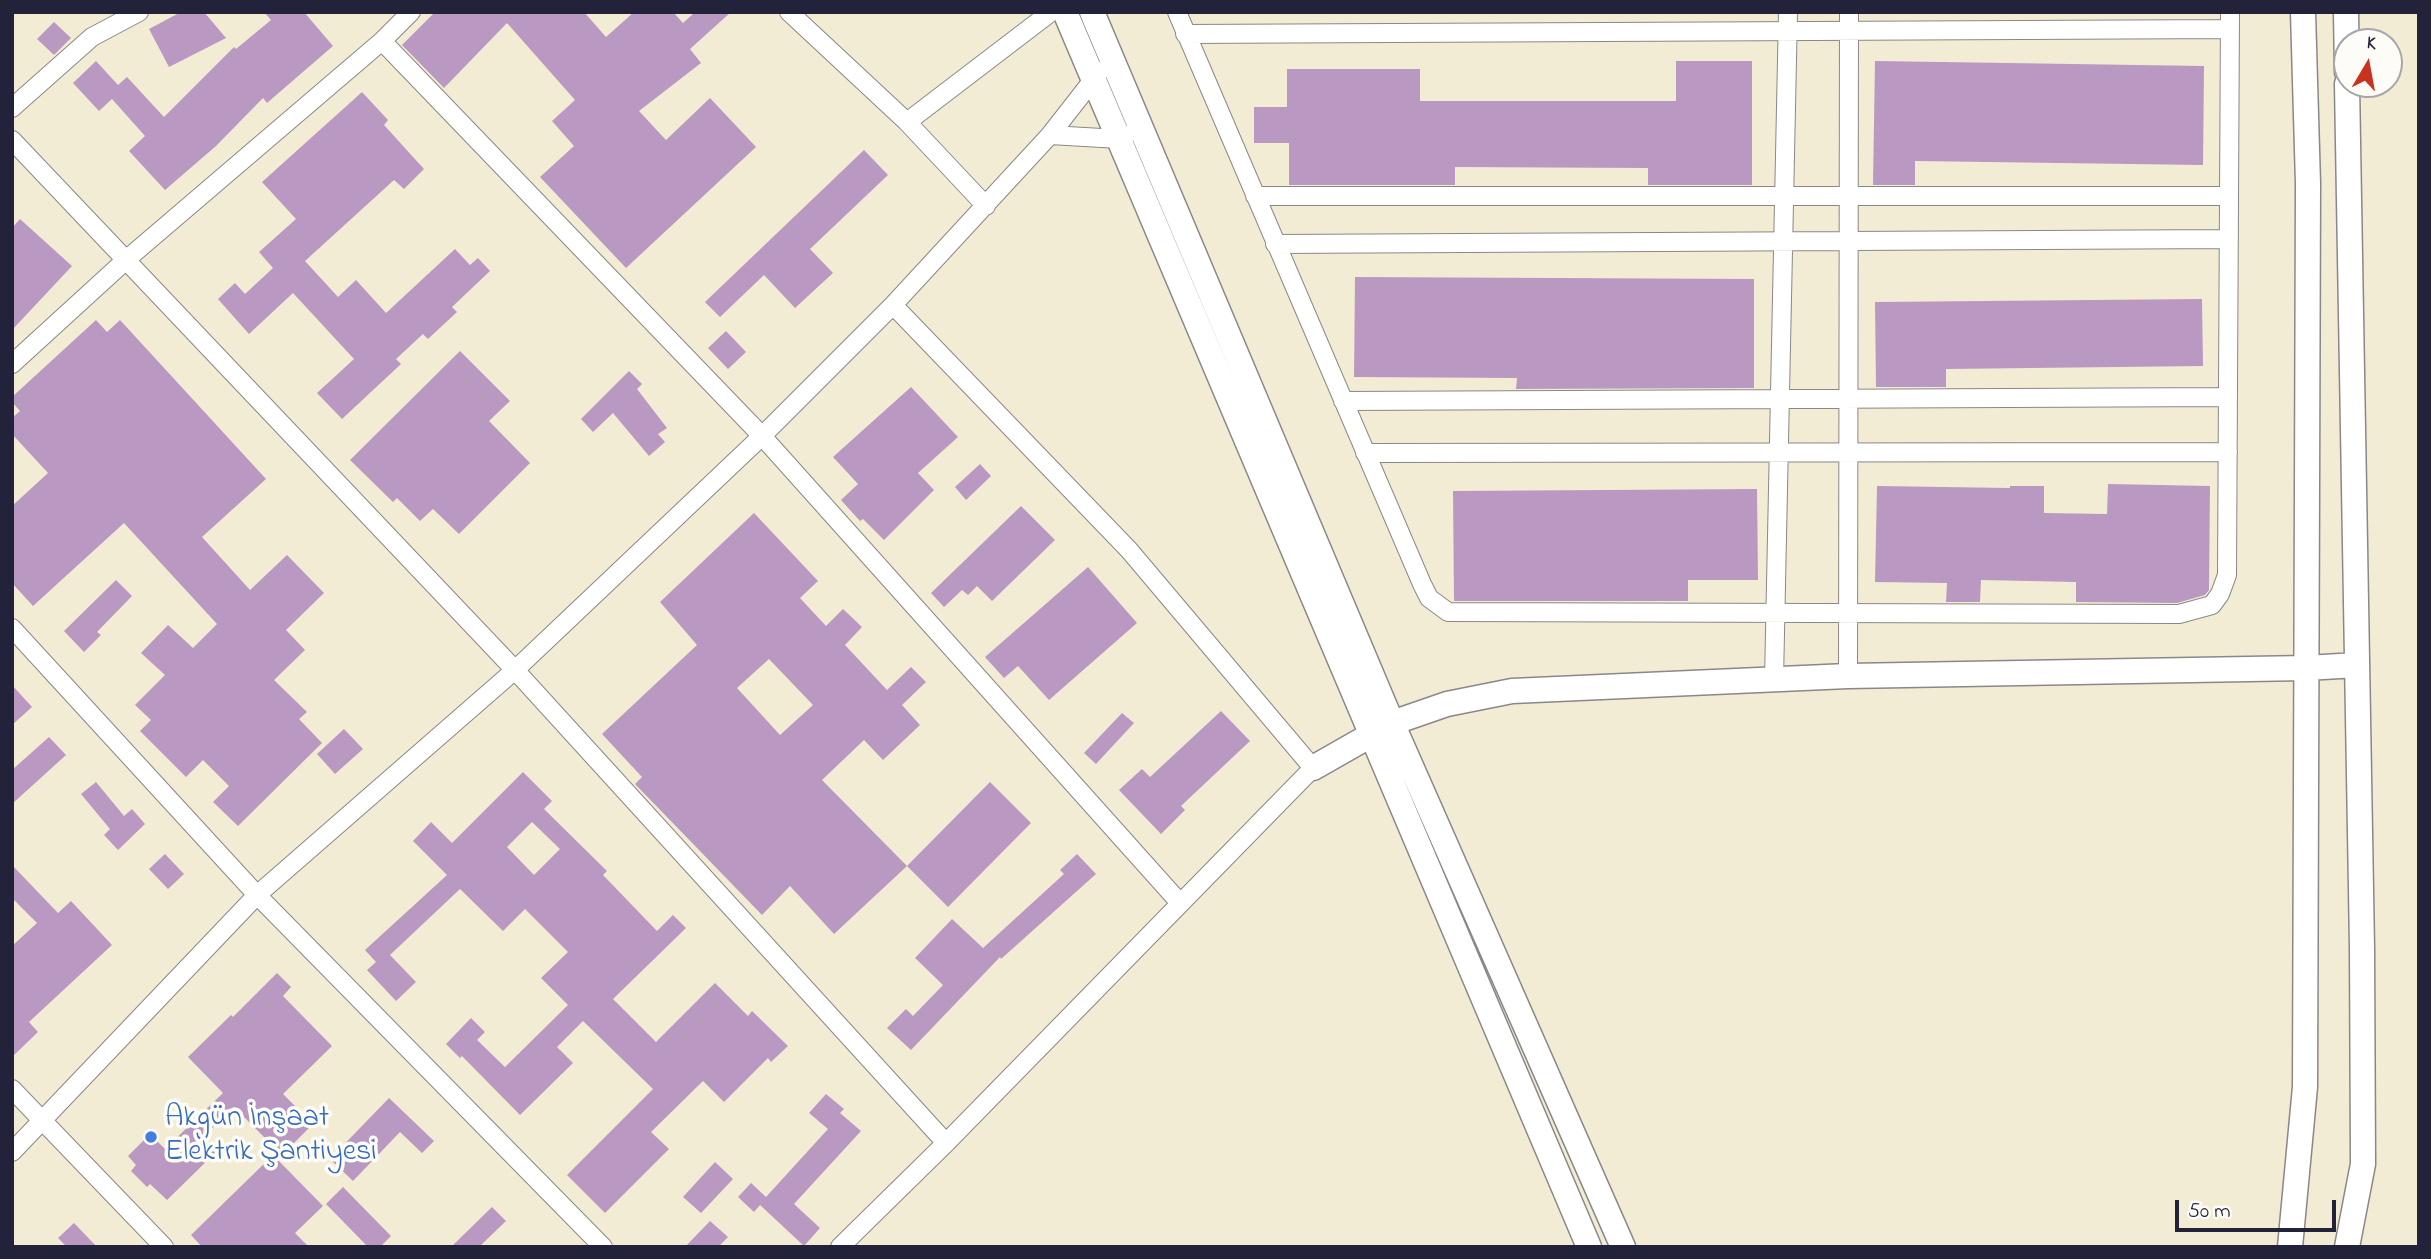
<!DOCTYPE html>
<html>
<head>
<meta charset="utf-8">
<style>
	body { margin:0 }
	#map { position:relative; width:2431px; height:1259px; overflow:hidden; background:#f3ecd5; font-family:"Indie Flower",sans-serif }
	canvas { display:block }
	.frame { position:absolute; inset:0; border:14px solid #22223b; pointer-events:none }
	.north { position:absolute; left:2333px; top:28px; width:70px; height:70px; box-sizing:border-box; background:#fdfcf7; border:2px solid #a5a5ac; border-radius:50%; rotate:10deg; font-size:19px; font-weight:700; line-height:28px; text-align:center; color:#22223b }
	.north::after { content:''; display:block; margin:auto; width:24px; height:32px; background:#c8321e; clip-path:polygon(50% 0,100% 100%,50% 72%,0 100%) }
	.scale { position:absolute; left:2175px; top:1200px; width:161px; height:32px; box-sizing:border-box; border:4px solid #22223b; border-top:0; padding-left:9px; font-size:21px; line-height:24px; white-space:nowrap; color:#22223b; -webkit-text-stroke:5px #fdfcf7; paint-order:stroke }
</style>
</head>
<body>
<div id="map">
<canvas width="2431" height="1259"></canvas>
<div class="frame"></div>
<div class="north">K</div>
<div class="scale">50 m</div>
</div>
<script>
const ctx = document.querySelector('canvas').getContext('2d');
ctx.lineJoin = 'round';
function fillPath(path, color) { ctx.fillStyle = color; ctx.fill(path, 'evenodd'); }
const poly = rows => new Path2D(rows.map(r => 'M' + r).join(''));
function trace(path, color, width, dash) { ctx.strokeStyle = color; ctx.lineWidth = width; ctx.lineCap = dash ? 'butt' : 'round'; ctx.setLineDash(dash || []); ctx.stroke(path); }
function drawText(font, color, halo, rows, align = 'center') {
  ctx.font = font + ' "Indie Flower",sans-serif'; ctx.lineWidth = 7; ctx.setLineDash([]); ctx.textBaseline = 'middle'; ctx.strokeStyle = halo; ctx.fillStyle = color; for (const [text, x, y, turn = 0] of rows) {
    ctx.save(); ctx.translate(x, y); ctx.rotate((+turn || 0) * Math.PI / 180); ctx.textAlign = isNaN(turn) ? turn : align; if (halo) ctx.strokeText(text, 0, 0); ctx.fillText(text, 0, 0); ctx.restore();
  }
}
const building = poly([
	[181,12,204,12,226,38,169,67,149,29],
	[264,12,304,12,333,46,267,103,263,98,216,146,165,190,129,151,145,136,112,99,99,111,73,83,96,61,118,85,127,77,164,117,234,47,236,49,271,20],
	[435,12,584,12,606,37,634,12,673,12,683,23,695,12,731,12,690,49,701,63,639,111,666,140,710,98,756,147,626,268,540,177,574,146,552,121,575,100,507,23,444,88,402,45],
	[54,22,71,38,54,55,37,39],
	[1676,61,1752,61,1752,185,1648,185,1648,168,1455,167,1455,185,1289,185,1289,143,1254,143,1254,107,1287,107,1287,69,1420,69,1420,101,1676,101],
	[1875,61,2204,66,2203,165,1915,161,1915,185,1873,185],
	[362,92,388,120,384,125,424,169,404,189,394,180,305,261,338,297,356,280,386,313,455,249,470,265,478,258,490,271,452,307,457,312,428,339,423,334,396,359,401,364,342,419,317,393,354,359,293,293,249,334,218,299,235,283,245,294,273,268,259,252,296,219,262,182],
	[864,150,888,175,810,249,833,273,795,308,764,275,720,317,705,302],
	[20,219,72,266,12,330,12,228],
	[1355,277,1754,279,1754,388,1516,389,1517,378,1354,377],
	[2202,299,2203,366,1946,369,1946,387,1876,387,1875,302],
	[96,320,107,332,120,320,266,479,202,537,250,590,287,555,324,593,286,630,305,650,274,680,307,712,299,719,322,743,238,826,213,802,229,786,203,760,186,777,140,731,151,720,135,705,165,675,141,653,168,625,193,648,217,624,124,523,33,606,12,583,12,506,48,473,12,434,12,418,20,411,12,402,12,397],
	[726,331,746,352,728,369,708,348],
	[460,351,510,401,489,421,530,463,459,534,433,509,420,521,397,498,393,502,350,460],
	[629,371,642,384,637,389,667,428,658,434,665,442,649,456,613,413,593,432,581,419],
	[911,387,958,437,918,473,934,490,884,540,863,519,860,521,841,500,858,484,833,457],
	[980,464,991,476,966,500,955,487],
	[2108,484,2210,486,2209,590,2205,595,2177,603,2076,602,2076,582,1981,580,1980,602,1946,602,1947,583,1875,582,1877,486,2010,488,2010,486,2044,486,2044,513,2107,514],
	[1757,489,1758,580,1688,580,1688,601,1454,601,1453,491],
	[1021,506,1055,540,992,601,977,586,968,595,962,590,944,607,931,593],
	[754,513,818,581,800,598,826,626,843,609,862,627,845,645,887,690,911,667,926,682,902,705,920,725,883,760,864,740,822,780,907,866,834,934,790,886,762,915,635,784,642,777,602,734,697,645,660,602],
	[769,659,813,705,780,735,737,688],
	[1088,567,1137,623,1049,700,1018,666,1004,678,985,657],
	[116,580,132,596,97,632,101,635,84,652,64,631],
	[12,685,32,707,12,725],
	[1221,711,1250,741,1181,806,1185,810,1161,834,1119,790,1142,769,1150,777],
	[1122,713,1134,723,1096,764,1084,753],
	[344,729,363,749,335,774,317,754],
	[49,737,66,755,12,804,12,770],
	[523,772,552,801,544,809,607,871,603,875,657,931,673,915,686,928,613,999,656,1042,715,983,748,1016,752,1011,788,1046,771,1062,768,1058,724,1102,703,1081,651,1132,669,1149,605,1213,567,1175,653,1089,583,1021,557,1047,573,1063,520,1115,462,1056,460,1058,446,1044,471,1018,485,1032,477,1040,505,1067,568,1005,541,978,568,952,525,909,503,931,460,889,390,955,416,982,396,1001,367,970,376,962,365,950,447,875,413,841,431,822,452,843],
	[532,822,560,849,534,875,507,847],
	[96,782,124,816,132,809,145,824,118,850,104,835,110,829,81,794],
	[990,782,1031,823,948,907,907,866],
	[165,854,184,874,168,889,149,869],
	[1077,854,1096,874,1001,959,1000,957,911,1050,887,1028,906,1009,913,1016,943,985,915,958,952,919,983,948,1064,874,1060,870],
	[12,865,58,913,71,901,112,945,29,1022,38,1032,12,1057,12,946,37,923,12,898],
	[277,973,291,987,283,996,332,1046,283,1094,313,1124,282,1155,234,1107,202,1138,215,1153,167,1200,150,1184,147,1187,131,1171,136,1165,128,1156,150,1134,165,1149,223,1093,188,1057,231,1015,233,1017],
	[826,1094,844,1109,840,1113,861,1131,794,1204,820,1228,804,1246,760,1205,754,1212,738,1197,751,1183,766,1197,828,1129,809,1113],
	[389,1098,434,1141,422,1153,400,1132,353,1181,330,1159],
	[273,1155,323,1206,295,1233,309,1247,202,1247,191,1235],
	[715,1162,733,1179,701,1213,683,1197],
	[343,1187,391,1236,380,1247,368,1247,326,1204],
	[492,1207,506,1221,479,1247,451,1247],
	[710,1221,728,1237,718,1247,685,1247],
	[74,1223,97,1247,67,1247,58,1238]
]);
const street = poly([
	[789,12,907,122,986,206],
	[1177,12,1422,584,1429,598,1448,612,2179,614,2212,605,2220,594,2227,575,2230,12],
	[1185,34,2230,29],
	[382,41,762,436,1180,903],
	[1100,71,1050,135,1119,139,1126,135],
	[12,108,92,37,139,12],
	[907,122,1051,12],
	[12,140,515,670,946,1143],
	[1255,196,2229,196],
	[1275,244,2229,239],
	[12,364,127,259,382,41,411,12],
	[1343,401,2228,397],
	[1365,453,2228,452],
	[12,628,257,895,603,1247],
	[1848,676,1849,12],
	[1774,680,1788,12],
	[12,1089,164,1247],
	[12,1152,257,895,515,670,762,436,893,305,1050,135],
	[840,1247,946,1143,1313,768,1129,550,893,305]
]);
const secondary = poly([
	[1065,12,1589,1247],
	[1092,12,1392,723,1623,1247],
	[2346,12,2347,72],
	[1313,768,1392,723,1447,704,1512,691,1848,676,2306,668,2357,665],
	[2290,1247,2305,1087,2308,184,2303,12],
	[2347,1247,2363,1164,2362,947,2347,84]
]);
const markers = [
	[151,1137,7,"#3f7fe0"]
];
const shopNames = [
	["Akgün İnşaat",165,1120],
	["Elektrik Şantiyesi",165,1154]
];
fillPath(building, '#b998c1');
trace(street, '#8a8788', 20);
trace(secondary, '#8a8788', 27);
trace(street, '#fff', 18);
trace(secondary, '#fff', 24);
for (const [x, y, r, color] of markers) { const dot = new Path2D(); dot.arc(x, y, r, 0, 2 * Math.PI); ctx.fillStyle = color; ctx.fill(dot); trace(dot, '#fdfcf7', 2.5); }
drawText('30px', '#366cbe', '#fdfcf7', shopNames, 'left');
</script>
</body>
</html>
